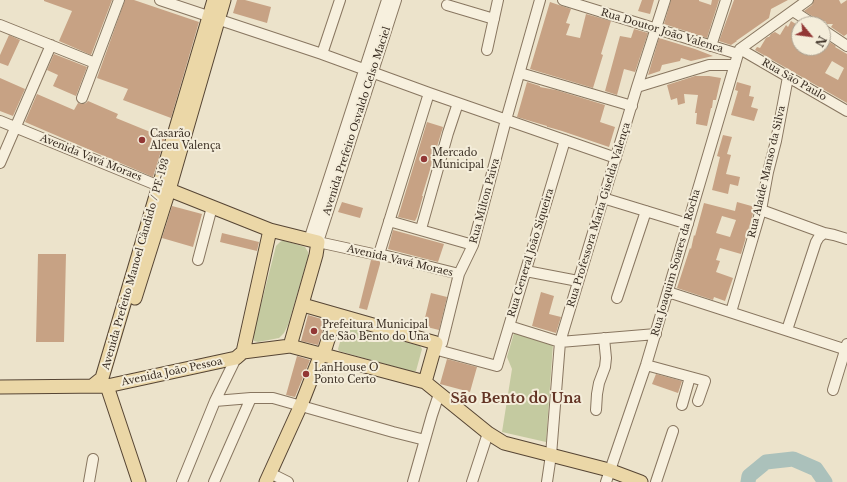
<!DOCTYPE html>
<html>
<head>
<meta charset="utf-8">
<style>
	body { margin:0 }
	#map { position:relative; width:847px; height:482px; overflow:hidden; background:#ece3cb; font-family:"Libre Baskerville",serif }
	canvas { display:block }
	.north { position:absolute; left:791px; top:16px; width:40px; height:40px; box-sizing:border-box; background:#f4edda; border:1px solid #aaa191; border-radius:50%; rotate:119deg; font-size:11px; font-weight:700; line-height:16px; text-align:center; color:#3a2e23 }
	.north::after { content:''; display:block; margin:auto; width:14px; height:18px; background:#923735; clip-path:polygon(50% 0,100% 100%,50% 72%,0 100%) }
</style>
</head>
<body>
<div id="map">
<canvas width="847" height="482"></canvas>
<div class="north">N</div>
</div>
<script>
const ctx = document.querySelector('canvas').getContext('2d');
ctx.lineJoin = 'round';
function fillPath(path, color) { ctx.fillStyle = color; ctx.fill(path, 'evenodd'); }
const poly = rows => new Path2D(rows.map(r => 'M' + r).join(''));
function trace(path, color, width, dash) { ctx.strokeStyle = color; ctx.lineWidth = width; ctx.lineCap = dash ? 'butt' : 'round'; ctx.setLineDash(dash || []); ctx.stroke(path); }
function drawText(font, color, halo, rows, align = 'center') {
  ctx.font = font + ' "Libre Baskerville",serif'; ctx.lineWidth = 4; ctx.setLineDash([]); ctx.textBaseline = 'middle'; ctx.strokeStyle = halo; ctx.fillStyle = color; for (const [text, x, y, turn = 0] of rows) {
    ctx.save(); ctx.translate(x, y); ctx.rotate((+turn || 0) * Math.PI / 180); ctx.textAlign = isNaN(turn) ? turn : align; if (halo) ctx.strokeText(text, 0, 0); ctx.fillText(text, 0, 0); ctx.restore();
  }
}
const green = poly([
	[282,241,285,241,305,247,308,252,308,257,288,325,284,333,279,338,258,342,254,341,253,336,276,246,280,242],
	[347,326,420,346,422,349,416,371,414,372,339,351,338,349,344,328],
	[514,333,553,344,546,442,502,432,512,369,507,357]
]);
const river = poly([
	[748,482,749,476,766,462,793,459,816,469,825,482]
]);
const building = poly([
	[44,0,112,0,91,55,59,41,72,11,44,1],
	[125,0,134,0,199,22,171,118,123,100,128,89,97,78],
	[237,0,245,0,271,7,267,23,233,13],
	[642,0,654,0,650,14,638,11],
	[671,0,699,0,699,1,711,5,712,0,719,0,707,38,664,24],
	[734,0,788,0,771,9,769,18,736,41,737,41,731,45,719,41],
	[814,0,839,0,841,4,847,0,847,34,844,36,831,27,833,24,827,24,825,21,821,24,819,24,817,19,804,11,812,5],
	[550,2,571,9,566,23,570,24,566,35,580,38,586,14,611,21,601,54,603,55,593,88,530,69],
	[791,21,799,26,799,48,823,48,823,38,836,46,835,47,847,54,847,103,755,50,757,47,760,48,766,38,768,37,769,37,771,34,775,32,780,35,786,25,788,27],
	[832,61,844,68,838,80,825,73],
	[634,29,648,33,635,72,624,69,617,95,605,91,620,36,631,38],
	[9,35,20,40,8,66,0,63,0,55],
	[659,38,695,49,713,56,691,61,681,58,680,61,662,65,660,71,648,75],
	[54,54,87,67,76,96,53,86,58,75,47,70],
	[695,76,709,76,721,78,716,100,713,100,712,108,711,108,707,126,696,124,697,113,695,113,698,95,684,94,685,103,678,105,677,98,671,100,667,85],
	[0,78,25,89,13,116,0,111],
	[527,82,540,86,540,87,556,90,605,105,600,122,615,127,609,147,562,131,548,127,547,127,547,126,517,117],
	[737,82,751,86,749,96,754,97,751,107,758,109,754,121,731,115,738,91,735,90],
	[37,94,74,110,78,103,83,104,86,103,88,101,118,114,116,118,165,138,153,177,25,122],
	[427,122,443,127,422,196,423,196,417,217,415,221,398,217],
	[723,135,732,137,727,154,731,155,726,174,740,177,738,186,730,184,728,194,712,190,720,157,717,156],
	[342,202,363,208,360,218,338,212],
	[737,202,755,207,741,254,720,248,716,260,720,261,716,272,733,278,725,301,714,297,713,300,677,288,690,248,691,249,694,235,695,236,704,203,735,211],
	[722,216,736,220,730,237,716,233],
	[172,206,202,214,193,247,162,238],
	[393,230,444,244,438,262,388,249],
	[222,233,259,242,257,251,220,242],
	[38,254,66,254,64,342,36,342],
	[371,260,380,261,380,264,367,310,359,308],
	[541,292,554,296,549,314,561,317,556,333,532,326],
	[431,293,447,297,439,330,423,326],
	[308,315,325,320,325,323,318,345,301,341],
	[297,356,310,360,295,397,286,395],
	[447,359,477,367,470,392,440,384],
	[656,374,682,381,678,393,652,384]
]);
const minor = poly([
	[160,0,322,54,429,93,616,158],
	[396,0,318,242,373,254,379,254,459,274],
	[563,0,738,54],
	[447,5,494,19],
	[793,11,813,24],
	[0,25,95,63],
	[823,30,847,46],
	[711,46,726,0],
	[740,49,847,111],
	[487,50,498,0],
	[322,54,340,0],
	[520,73,632,106],
	[637,87,709,65,735,65],
	[82,98,119,0],
	[0,121,159,186],
	[0,163,51,45],
	[603,198,688,224],
	[761,210,824,233],
	[389,221,473,245],
	[421,229,448,133,458,103],
	[309,240,387,0],
	[379,254,429,93],
	[198,260,212,207],
	[526,271,578,281],
	[668,292,847,350],
	[617,298,646,211],
	[731,312,761,210,768,172,776,141,788,77],
	[509,326,560,342,656,334],
	[787,330,816,242,819,237,824,233,834,235,847,239],
	[436,343,441,344,442,343,459,274,473,245,506,120,540,0],
	[434,349,497,366,565,140],
	[646,365,705,381,698,401],
	[833,390,847,344],
	[215,401,251,398,273,398,393,432,425,440],
	[682,405,690,377],
	[596,410,597,394,599,383,605,367,606,358,604,338],
	[270,473,288,482],
	[89,482,93,459],
	[182,482,215,401,236,358],
	[214,482,251,398],
	[413,482,432,415,439,394],
	[472,482,488,433],
	[547,482,551,455,560,342,637,87,665,0],
	[606,482,646,365,738,54,740,49,808,0],
	[656,482,673,431]
]);
const major = poly([
	[162,187,270,230,318,242,316,255,290,346],
	[135,298,169,190,224,0],
	[303,305,436,343,425,382],
	[243,352,270,230],
	[92,386,102,378,214,0],
	[107,386,139,482],
	[0,387,107,386,236,358,243,352,290,346,425,382,488,433,504,443,609,470,641,482],
	[266,482,301,405,321,354,325,349,333,324,333,317,331,313]
]);
const markers = [
	[142,140,4,"#923735"],
	[424,159,4,"#923735"],
	[314,331,4,"#923735"],
	[306,374,4,"#923735"]
];
const streetNames = [
	["Rua Doutor João Valenca",662,31,17],
	["Rua São Paulo",794,80,30],
	["Avenida Prefeito Osvaldo Celso Maciel",357,121,-72],
	["Avenida Vavá Moraes",91,158,22],
	["Rua Alaíde Manso da Silva",767,172,-77],
	["Rua Milton Paiva",485,201,-75],
	["Rua Professora Maria Giselda Valença",599,215,-73],
	["Rua General João Siqueira",531,253,-73],
	["Avenida Vavá Moraes",400,261,13],
	["Rua Joaquim Soares da Rocha",676,263,-74],
	["Avenida Prefeito Manoel Cândido / PE-193",136,264,-74],
	["Avenida João Pessoa",172,372,-12]
];
const poiNames = [
	["Casarão",150,134],
	["Alceu Valença",150,146],
	["Mercado",432,153],
	["Municipal",432,165],
	["Prefeitura Municipal",322,325],
	["de São Bento do Una",322,337],
	["LanHouse O",314,368],
	["Ponto Certo",314,380]
];
const districtNames = [
	["São Bento do Una",516,399]
];
fillPath(green, '#c4caa0');
trace(river, '#abc1bb', 15);
fillPath(building, '#c7a284');
trace(minor, '#887660', 12);
trace(major, '#564534', 15);
trace(minor, '#f7f0de', 10);
trace(major, '#ebd7a7', 13);
for (const [x, y, r, color] of markers) { const dot = new Path2D(); dot.arc(x, y, r, 0, 2 * Math.PI); ctx.fillStyle = color; ctx.fill(dot); trace(dot, '#f4edda', 1.5); }
drawText('10px', '#3a2e23', '#f4edda', streetNames);
drawText('10px', '#3a2e23', '#f4edda', poiNames, 'left');
drawText('bold 14px', '#633425', '#f4edda', districtNames);
</script>
</body>
</html>
